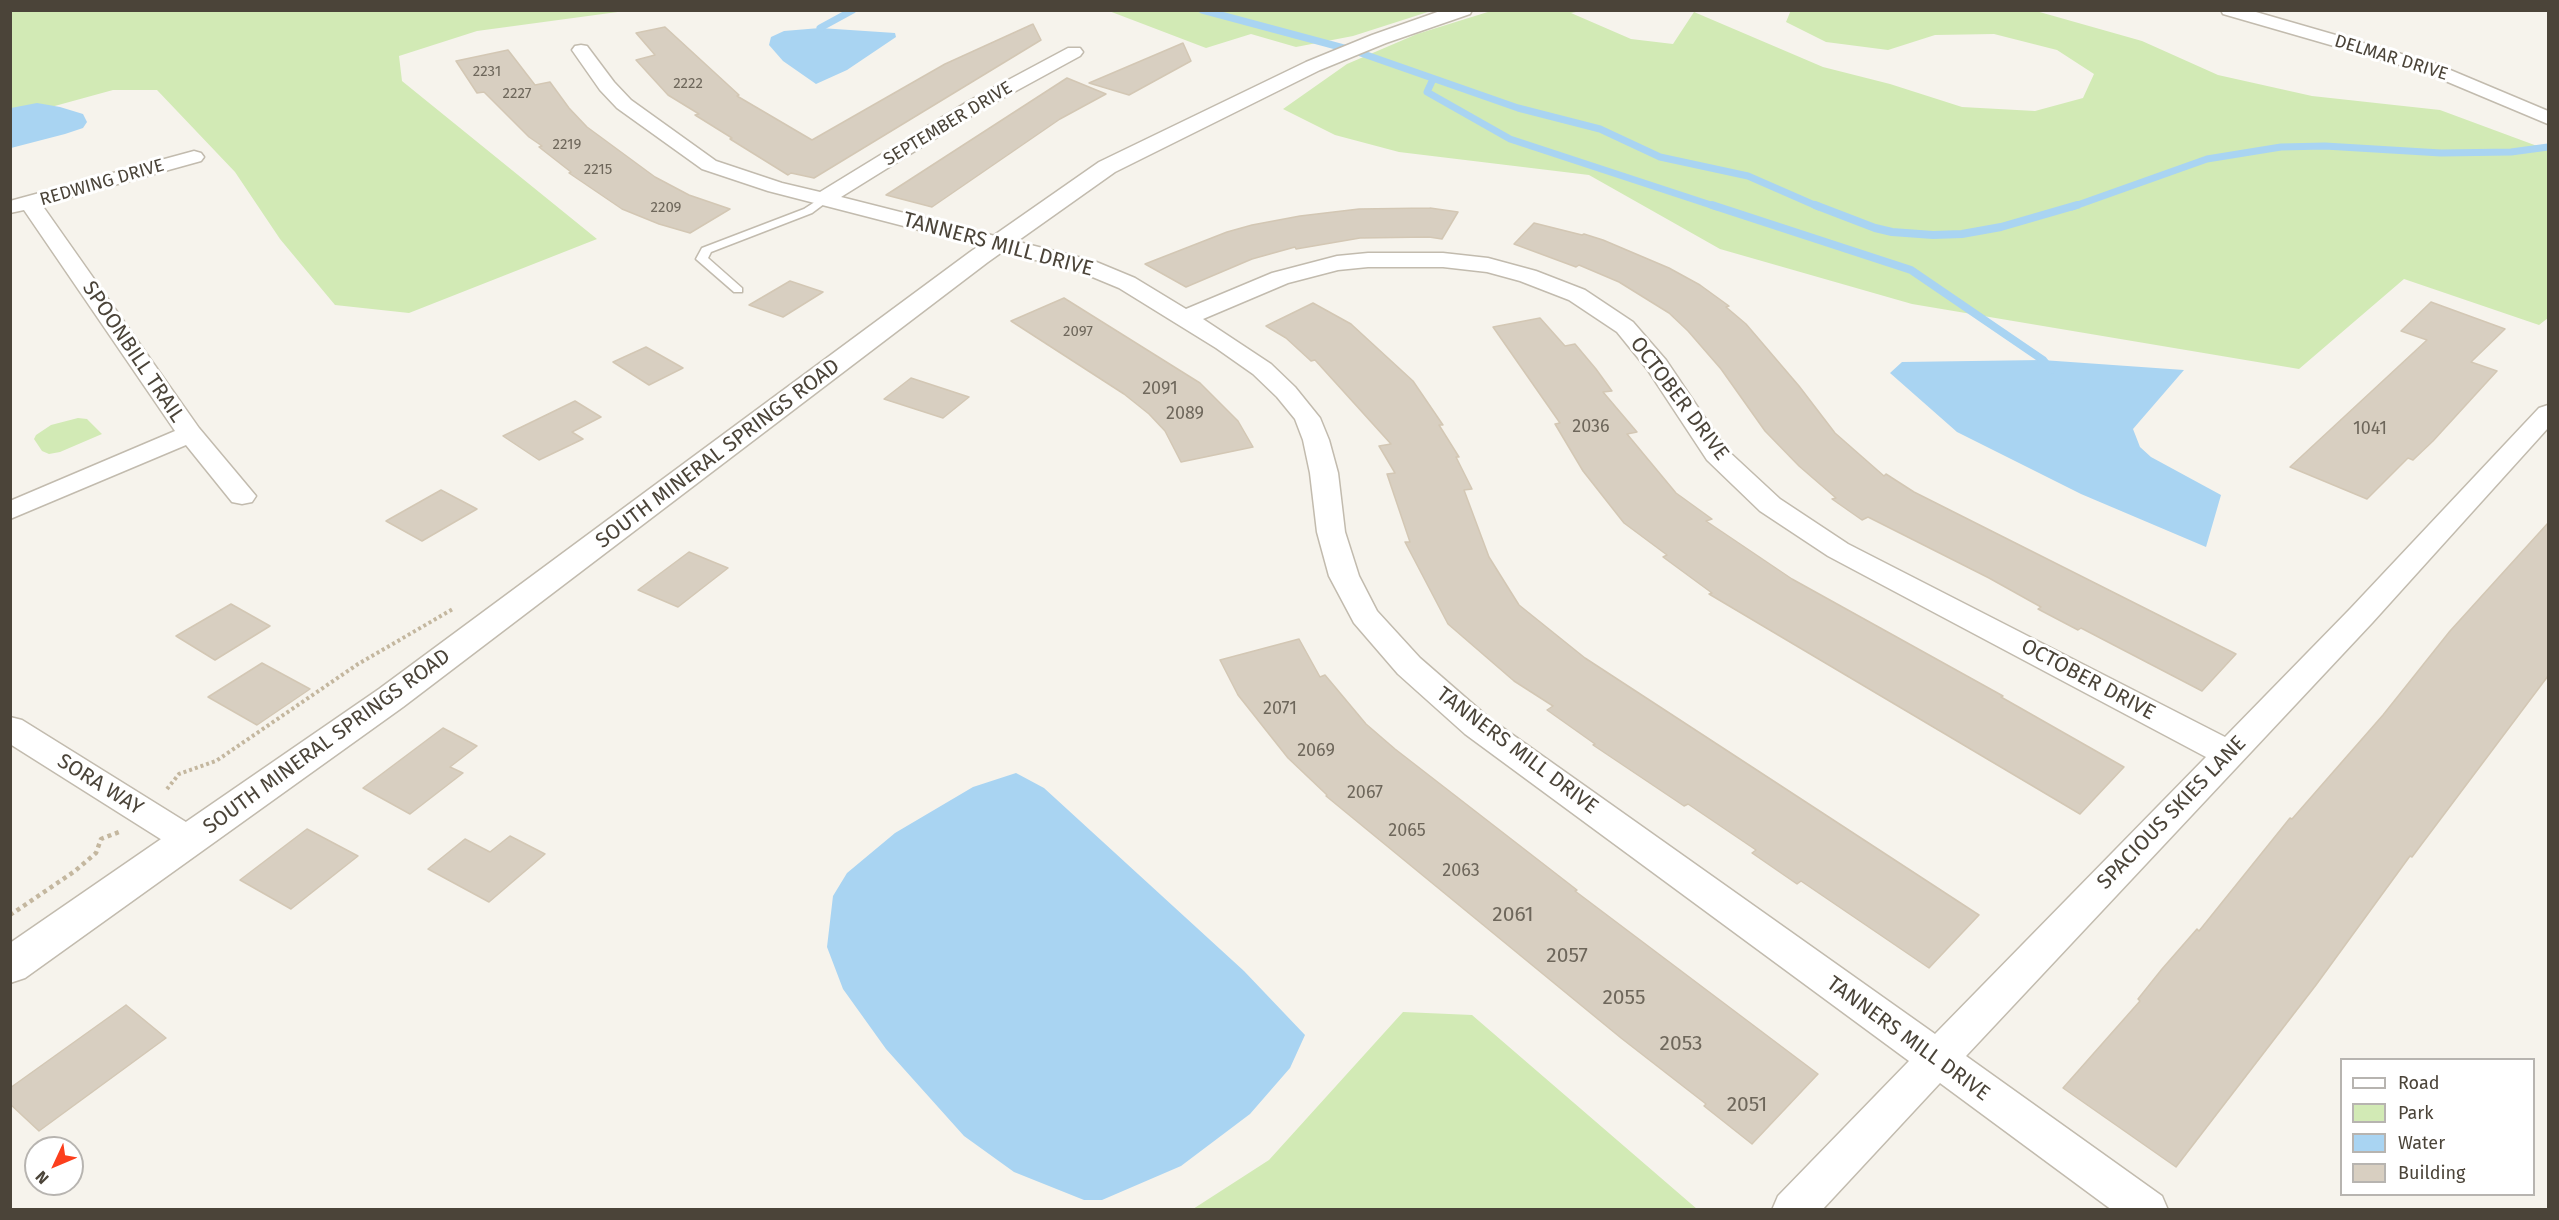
<!DOCTYPE html>
<html>
<head>
<meta charset="utf-8">
<style>
	body { margin:0 }
	#map { position:relative; width:2559px; height:1220px; overflow:hidden; background:#f6f3ec; font-family:"Fira Sans",sans-serif }
	canvas { display:block }
	.frame { position:absolute; inset:0; border:12px solid #4b4439; pointer-events:none }
	.legend { position:absolute; left:2340px; top:1058px; width:195px; height:138px; box-sizing:border-box; background:#fff; border:2px solid #b7b4b0; margin:0; padding:8px 10px; list-style:none; font-size:18px; color:#4b4439 }
	.legend li { display:flex; align-items:center; gap:12px; height:30px }
	.legend b { width:30px; border:2px solid #b7b4b0 }
	.north { position:absolute; left:24px; top:1136px; width:60px; height:60px; box-sizing:border-box; background:#fff; border:2px solid #b7b4b0; border-radius:50%; rotate:226deg; font-size:16px; font-weight:700; line-height:24px; text-align:center; color:#4b4439 }
	.north::after { content:''; display:block; margin:auto; width:21px; height:27px; background:#fc3f1d; clip-path:polygon(50% 0,100% 100%,50% 72%,0 100%) }
</style>
</head>
<body>
<div id="map">
<canvas width="2559" height="1220"></canvas>
<div class="frame"></div>
<ul class="legend">
<li><b style="height:8px;background:#fff"></b>Road</li>
<li><b style="height:16px;background:#d2eab5"></b>Park</li>
<li><b style="height:16px;background:#a9d4f2"></b>Water</li>
<li><b style="height:16px;background:#d8cfc1"></b>Building</li>
</ul>
<div class="north">N</div>
</div>
<script>
const ctx = document.querySelector('canvas').getContext('2d');
ctx.lineJoin = 'round';
function fillPath(path, color) { ctx.fillStyle = color; ctx.fill(path, 'evenodd'); }
const poly = rows => new Path2D(rows.map(r => 'M' + r).join(''));
function trace(path, color, width, dash) { ctx.strokeStyle = color; ctx.lineWidth = width; ctx.lineCap = dash ? 'butt' : 'round'; ctx.setLineDash(dash || []); ctx.stroke(path); }
function drawText(font, color, halo, rows, align = 'center') {
  ctx.font = font + ' "Fira Sans",sans-serif'; ctx.lineWidth = 6; ctx.setLineDash([]); ctx.textBaseline = 'middle'; ctx.strokeStyle = halo; ctx.fillStyle = color; for (const [text, x, y, turn = 0] of rows) {
    ctx.save(); ctx.translate(x, y); ctx.rotate((+turn || 0) * Math.PI / 180); ctx.textAlign = isNaN(turn) ? turn : align; if (halo) ctx.strokeText(text, 0, 0); ctx.fillText(text, 0, 0); ctx.restore();
  }
}
const green = poly([
	[11,11,625,11,477,31,399,56,402,81,597,239,409,313,335,305,280,239,235,172,157,90,113,90,11,118],
	[1109,11,1109,10,1431,11,1353,36,1296,47,1251,34,1206,48],
	[1491,11,1581,11,1571,13,1631,39,1673,44,1694,12,1823,67,1890,84,1962,107,2035,111,2083,98,2094,74,2057,50,1994,34,1935,35,1888,50,1826,42,1786,22,1791,10,2036,11,2142,41,2218,75,2312,96,2440,110,2548,150,2548,318,2539,325,2404,279,2299,369,1912,304,1720,249,1589,175,1399,152,1335,135,1283,109,1347,64,1417,34],
	[78,418,87,419,102,434,60,452,49,454,42,451,34,439,36,435,51,425],
	[1403,1012,1472,1015,1697,1209,1193,1209,1269,1160]
]);
const water = poly([
	[820,28,895,33,896,37,847,70,816,84,783,61,769,45,771,37,784,31],
	[37,103,60,107,83,114,87,122,83,128,65,134,11,148,11,108],
	[2042,360,2184,370,2133,429,2140,447,2151,457,2221,495,2206,547,2081,494,1957,432,1890,373,1902,362],
	[1016,773,1044,788,1244,971,1305,1035,1290,1068,1250,1114,1181,1166,1102,1200,1084,1200,1014,1172,964,1136,886,1049,843,989,827,947,833,896,847,873,895,833,973,787]
]);
const streamFar1 = poly([
	[1202,10,1355,51,1518,108,1600,129,1660,157,1748,176,1819,207],
	[820,28,853,10],
	[1433,79,1427,92,1510,139,1717,207],
	[2072,207,2207,159,2281,147,2325,146,2441,153,2511,152,2548,147]
]);
const stream = poly([
	[1712,205,1911,270,2043,360,2051,370],
	[1815,205,1875,228,1892,232,1933,235,1962,234,2001,227,2077,205]
]);
const building = poly([
	[1033,24,1041,40,814,178,791,173,788,175,730,139,732,138,695,115,699,114,668,95,636,60,655,55,636,33,665,27,739,95,737,96,812,140,945,64,1033,24],
	[1183,43,1191,61,1129,95,1089,83,1183,43],
	[508,50,535,85,550,82,569,108,587,127,655,177,689,195,730,209,690,233,659,224,622,209,569,173,571,172,539,147,542,146,529,137,484,92,477,93,456,61,508,50],
	[1067,78,1106,94,1060,119,932,207,886,195,1067,78],
	[1430,208,1458,212,1442,239,1429,237,1360,238,1296,249,1295,247,1252,259,1186,287,1145,264,1227,232,1252,225,1300,216,1359,209,1430,208],
	[1534,223,1582,235,1584,234,1603,240,1669,268,1700,285,1729,306,1726,307,1746,324,1799,386,1835,433,1884,476,1886,474,1914,492,2236,654,2202,691,2081,628,2078,630,2038,609,2041,607,1989,578,1868,517,1862,520,1832,499,1836,498,1799,466,1765,431,1721,369,1688,331,1669,313,1619,282,1579,265,1576,267,1514,244,1534,223],
	[790,281,823,292,783,317,749,305,790,281],
	[1064,298,1200,383,1238,421,1253,447,1181,462,1165,431,1149,414,1124,394,1011,321,1064,298],
	[2431,302,2505,329,2471,362,2497,371,2433,441,2413,460,2408,458,2367,499,2290,467,2427,340,2401,331,2431,302],
	[1313,303,1351,324,1413,381,1443,425,1439,425,1459,457,1456,457,1472,489,1464,490,1489,557,1519,605,1585,658,1979,915,1929,968,1801,881,1797,884,1752,853,1756,850,1688,804,1684,806,1593,745,1595,744,1547,710,1553,706,1514,681,1448,624,1405,542,1410,542,1387,474,1395,473,1379,446,1391,444,1315,360,1311,361,1286,338,1266,326,1313,303],
	[1540,318,1565,346,1575,344,1596,369,1612,391,1603,392,1637,432,1627,434,1676,493,1712,519,1706,521,1792,579,2003,696,2001,697,2124,767,2080,814,1709,594,1712,593,1663,557,1667,555,1624,523,1583,471,1555,424,1560,423,1493,327,1540,318],
	[646,347,683,368,649,385,613,362,646,347],
	[911,378,969,397,943,418,884,399,911,378],
	[575,401,601,417,572,432,583,439,539,460,503,436,575,401],
	[441,490,477,509,422,541,386,521,441,490],
	[2548,523,2548,676,2412,857,2410,856,2316,985,2176,1167,2063,1088,2140,1001,2138,999,2162,969,2197,929,2199,931,2290,818,2292,819,2383,715,2450,631,2548,523],
	[689,552,728,568,678,607,638,590,689,552],
	[231,604,270,626,215,660,176,636,231,604],
	[1299,639,1320,677,1325,675,1366,724,1395,749,1577,890,1575,891,1818,1074,1752,1144,1704,1106,1706,1104,1621,1038,1326,796,1327,795,1288,758,1238,695,1220,660,1299,639],
	[262,663,310,689,257,725,208,697,262,663],
	[443,728,477,746,450,767,463,773,410,814,363,788,443,728],
	[307,829,358,856,291,909,240,880,307,829],
	[510,836,545,854,489,902,428,869,465,839,490,852,510,836],
	[126,1005,166,1038,39,1131,10,1104,10,1088,126,1005]
]);
const pathFar1 = poly([
	[167,789,179,774,216,761,358,664,453,609]
]);
const path = poly([
	[10,915,75,871,96,853,101,839,119,832]
]);
const service = poly([
	[824,196,829,199,828,201,812,213,711,252,708,258,742,288,742,292,734,292,696,259,702,248,804,209,824,196]
]);
const minor = poly([
	[2221,10,2249,10,2436,64,2548,111,2548,124,2424,72,2223,14,2221,10],
	[581,45,587,46,614,82,631,100,716,161,782,183,820,192,967,102,1068,48,1080,48,1083,52,1080,56,981,110,841,197,1094,261,1135,278,1186,309,1272,273,1337,256,1368,253,1443,253,1488,258,1536,271,1585,290,1633,322,1666,360,1726,449,1780,499,1848,544,2225,737,2350,609,2539,408,2548,405,2548,428,2372,623,1966,1056,2162,1196,2168,1210,2112,1210,1940,1083,1822,1210,1772,1210,1778,1196,1909,1061,1465,734,1398,674,1354,623,1329,576,1317,532,1310,473,1303,440,1295,419,1277,397,1253,374,1216,348,1119,288,1078,271,768,191,702,169,617,108,600,90,572,50,575,46,581,45],
	[1368,267,1443,267,1487,272,1520,281,1569,300,1617,332,1647,369,1707,460,1760,511,1828,556,2206,757,1935,1034,1489,718,1420,658,1377,611,1359,576,1345,532,1338,473,1329,440,1320,418,1295,387,1271,364,1203,319,1288,283,1338,270,1368,267],
	[194,151,201,153,204,157,201,161,42,205,199,428,256,496,252,502,242,504,232,502,186,445,10,519,10,501,175,431,24,210,10,213,10,201,194,151],
	[10,717,22,720,202,832,208,841,202,850,190,854,178,850,10,744,10,717]
]);
const tertiary = poly([
	[1443,10,1472,10,1470,14,1386,43,1320,70,1115,172,988,262,403,707,25,978,10,983,10,943,379,689,970,252,1099,162,1306,62,1372,35,1443,10]
]);
const farNumbernames = [
	["2231",487,72],
	["2222",688,84],
	["2227",517,94],
	["2219",567,145],
	["2215",598,170],
	["2209",666,208],
	["2097",1078,332]
];
const farStreetnames = [
	["DELMAR DRIVE",2391,58,17],
	["SEPTEMBER DRIVE",948,124,-31],
	["REDWING DRIVE",102,183,-16]
];
const numberNames = [
	["2091",1160,389],
	["2089",1185,414],
	["2036",1591,427],
	["1041",2370,429],
	["2071",1280,709],
	["2069",1316,751],
	["2067",1365,793],
	["2065",1407,831],
	["2063",1461,871]
];
const streetNames = [
	["TANNERS MILL DRIVE",998,245,15],
	["SPOONBILL TRAIL",133,352,56],
	["OCTOBER DRIVE",1679,399,53],
	["SOUTH MINERAL SPRINGS ROAD",718,454,-37],
	["OCTOBER DRIVE",2088,680,28],
	["SOUTH MINERAL SPRINGS ROAD",327,742,-36],
	["TANNERS MILL DRIVE",1517,751,37],
	["SORA WAY",100,785,32],
	["SPACIOUS SKIES LANE",2172,813,-46],
	["TANNERS MILL DRIVE",1908,1039,36]
];
const nearNumbernames = [
	["2061",1513,915],
	["2057",1567,956],
	["2055",1624,998],
	["2053",1681,1044],
	["2051",1747,1105]
];
fillPath(green, '#d2eab5');
fillPath(water, '#a9d4f2');
trace(streamFar1, '#a9d4f2', 7);
trace(stream, '#a9d4f2', 8);
fillPath(building, '#d8cfc1');
trace(building, '#d3c7b4', 1.5);
trace(service, '#c2bbae', 3);
trace(minor, '#c2bbae', 3);
trace(tertiary, '#c2bbae', 3);
trace(pathFar1, '#c4b79f', 4, [3, 3]);
trace(path, '#c4b79f', 4.5, [4, 4]);
fillPath(service, '#fff');
fillPath(minor, '#fff');
fillPath(tertiary, '#fff');
drawText('15px', '#6e675b', null, farNumbernames);
drawText('18px', '#4b4439', '#fff', farStreetnames);
drawText('18px', '#6e675b', null, numberNames);
drawText('21px', '#4b4439', '#fff', streetNames);
drawText('21px', '#6e675b', null, nearNumbernames);
</script>
</body>
</html>
